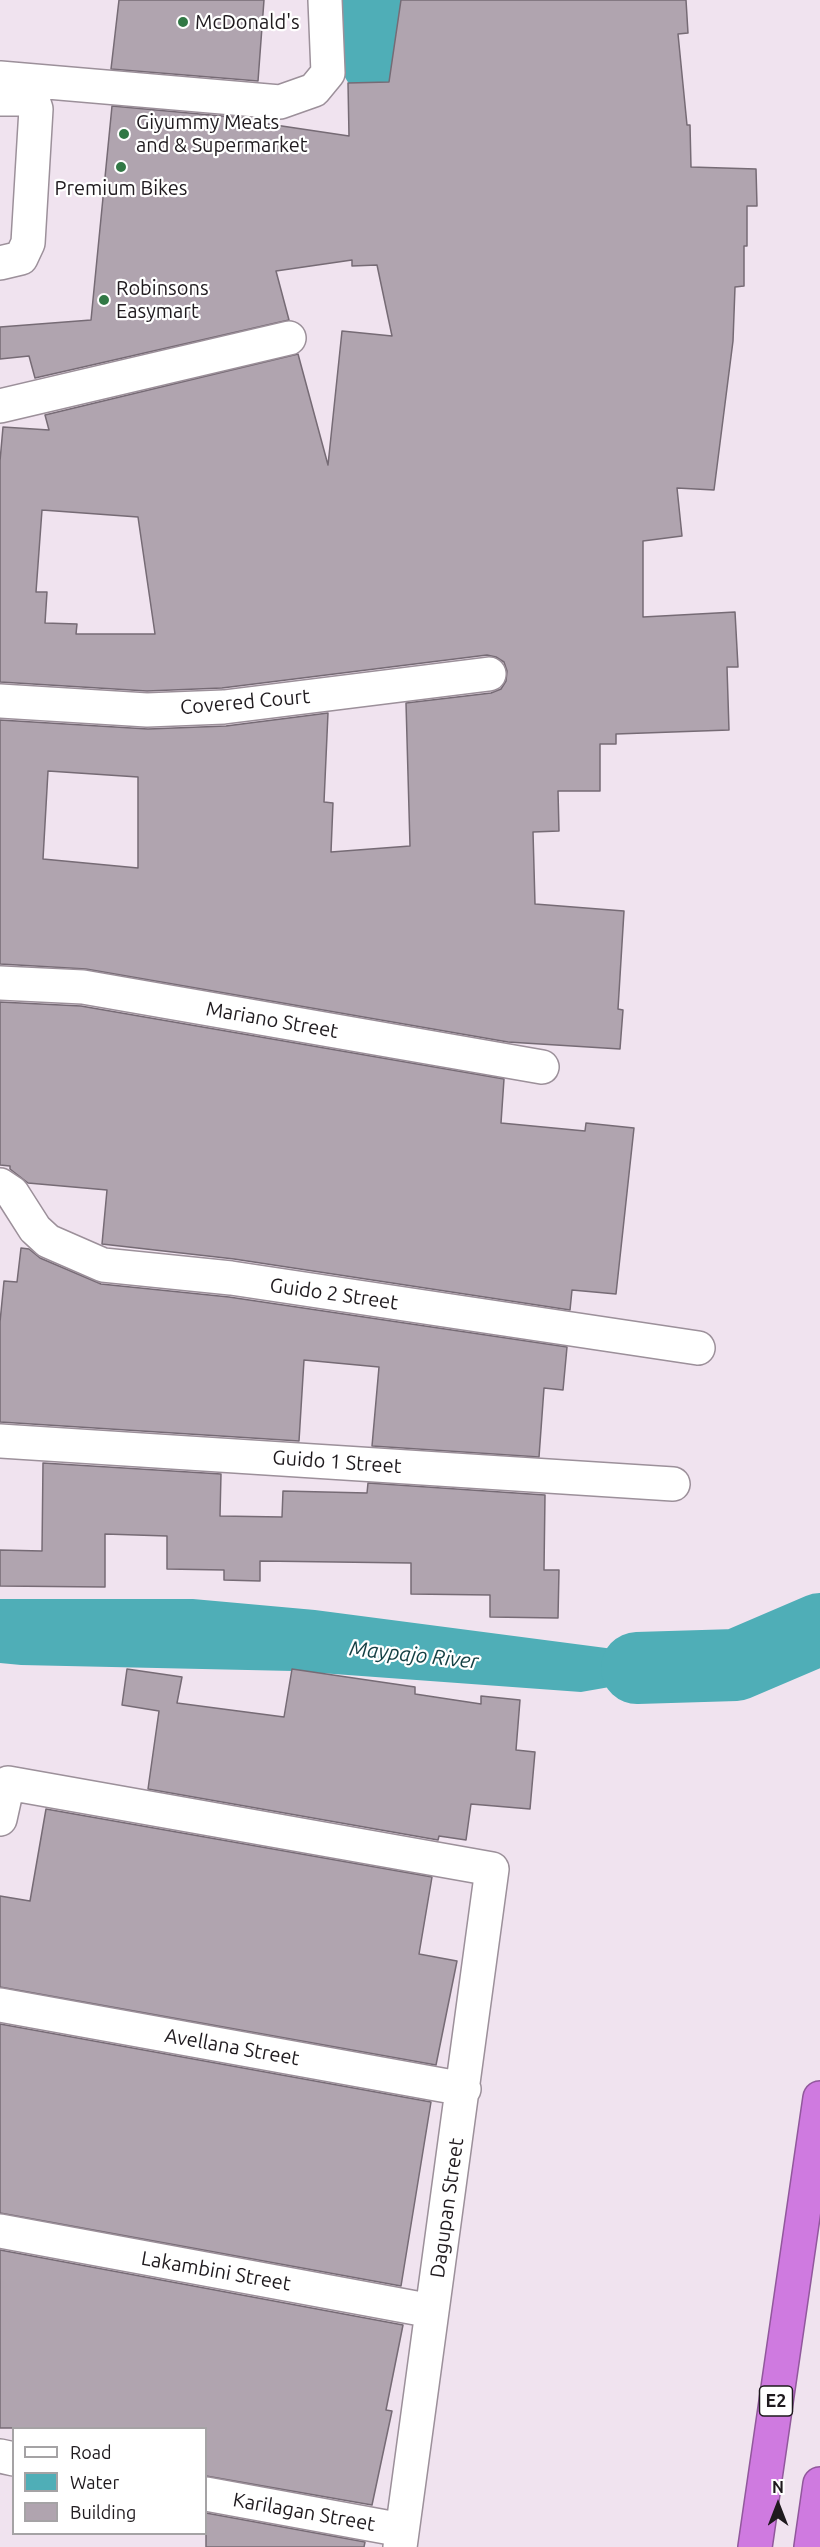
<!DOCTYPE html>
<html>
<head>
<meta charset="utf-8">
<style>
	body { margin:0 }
	#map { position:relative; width:820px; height:2547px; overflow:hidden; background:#f0e3ef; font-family:Ubuntu,sans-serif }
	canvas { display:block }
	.legend { position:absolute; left:12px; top:2427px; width:195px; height:108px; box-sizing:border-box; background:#fff; border:2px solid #a5a3a5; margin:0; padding:8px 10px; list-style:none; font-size:18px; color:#1f1a1e }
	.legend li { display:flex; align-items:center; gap:12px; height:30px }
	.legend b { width:30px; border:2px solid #a5a3a5 }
	.north { position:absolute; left:748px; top:2475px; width:60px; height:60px; -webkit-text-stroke:4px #fff; paint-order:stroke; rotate:0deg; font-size:16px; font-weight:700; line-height:24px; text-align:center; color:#1f1a1e }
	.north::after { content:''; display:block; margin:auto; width:21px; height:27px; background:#1f1a1e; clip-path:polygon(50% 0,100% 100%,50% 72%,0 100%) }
</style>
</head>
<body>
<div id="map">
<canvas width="820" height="2547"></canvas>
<ul class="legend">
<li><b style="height:8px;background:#fff"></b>Road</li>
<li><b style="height:16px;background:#4faeb7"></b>Water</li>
<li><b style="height:16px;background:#b0a4af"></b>Building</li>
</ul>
<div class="north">N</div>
</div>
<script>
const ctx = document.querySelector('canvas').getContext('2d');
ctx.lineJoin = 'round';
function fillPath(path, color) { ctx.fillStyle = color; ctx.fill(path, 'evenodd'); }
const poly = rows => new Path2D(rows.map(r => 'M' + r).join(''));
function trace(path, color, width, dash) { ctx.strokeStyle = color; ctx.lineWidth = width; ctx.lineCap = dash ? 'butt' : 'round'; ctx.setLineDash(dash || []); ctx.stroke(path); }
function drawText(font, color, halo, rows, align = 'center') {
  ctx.font = font + ' Ubuntu,sans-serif'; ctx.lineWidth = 4.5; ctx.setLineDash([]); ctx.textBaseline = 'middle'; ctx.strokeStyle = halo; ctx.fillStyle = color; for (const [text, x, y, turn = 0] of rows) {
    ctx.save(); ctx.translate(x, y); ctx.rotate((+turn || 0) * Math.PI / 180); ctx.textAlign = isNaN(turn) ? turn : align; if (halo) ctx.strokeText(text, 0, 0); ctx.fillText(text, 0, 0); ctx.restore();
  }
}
const water = poly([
	[0,1599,193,1599,315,1610,736,1665,581,1692,293,1671,21,1665,0,1663]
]);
const river = poly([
	[376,0,377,61],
	[637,1668,736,1665,820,1629]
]);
const building = poly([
	[119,0,264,0,258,81,111,69,119,0],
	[401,0,686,0,688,33,678,34,687,125,690,125,691,167,756,169,757,206,747,206,747,246,744,246,744,286,735,287,733,341,714,490,677,488,682,536,643,541,643,617,735,612,738,667,727,667,729,730,616,734,616,744,600,744,600,791,558,791,559,831,533,832,535,904,624,911,618,1009,623,1010,620,1049,508,1042,86,969,0,964,0,720,148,729,226,726,328,713,324,802,333,803,331,852,410,846,406,703,491,693,501,689,506,681,507,671,504,662,496,657,487,655,222,688,147,691,0,682,0,461,3,427,49,430,45,415,298,354,328,465,342,331,392,336,377,265,352,266,352,260,276,271,289,320,35,378,29,356,0,359,0,327,91,320,112,106,255,119,255,122,349,136,348,83,389,82,401,0],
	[42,510,138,517,155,634,76,634,77,624,45,623,47,592,36,592,42,510],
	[48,771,138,777,138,868,43,859,48,771],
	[0,1002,81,1006,504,1079,501,1123,585,1131,586,1123,634,1128,616,1294,572,1290,570,1310,234,1259,102,1244,107,1190,28,1183,10,1169,10,1166,0,1165,0,1002],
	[21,1248,29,1249,40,1258,101,1284,229,1297,567,1347,563,1390,544,1388,539,1457,372,1446,379,1367,304,1360,299,1441,0,1422,0,1322,4,1281,17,1282,21,1248],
	[43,1463,221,1474,220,1516,282,1517,283,1491,367,1493,368,1483,545,1495,544,1570,559,1570,558,1618,490,1617,490,1595,411,1594,411,1563,260,1561,260,1581,224,1580,224,1570,167,1569,167,1536,105,1534,105,1587,0,1586,0,1550,42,1551,43,1463],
	[127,1669,182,1677,177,1703,284,1717,292,1669,415,1687,415,1694,481,1704,481,1696,520,1700,516,1750,535,1752,530,1809,471,1804,466,1840,439,1836,438,1840,148,1789,159,1711,122,1705,127,1669],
	[46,1809,432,1877,419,1954,457,1961,436,2065,0,1987,0,1896,30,1901,46,1809],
	[0,2024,431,2102,401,2286,0,2213,0,2024],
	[0,2250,403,2325,386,2410,392,2411,372,2505,206,2476,206,2428,0,2428,0,2250],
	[206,2513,365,2542,364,2547,206,2547,206,2513]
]);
const minor = poly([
	[0,78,280,102,314,90,328,73,325,0],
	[0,99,27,99,34,103,36,109,28,243,21,258,0,263],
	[0,406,289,338],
	[0,701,147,710,224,707,489,674],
	[0,983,83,987,542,1067],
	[0,1185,12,1193,35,1229,48,1241,103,1265,231,1278,698,1348],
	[0,1441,673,1484],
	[0,1819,8,1783,492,1869,400,2547],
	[0,2005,464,2089],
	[0,2231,432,2311],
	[0,2456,14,2459],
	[206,2494,402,2530]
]);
const highway = poly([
	[755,2547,820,2098],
	[811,2547,820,2484]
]);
const markers = [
	[183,22,6,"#317845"],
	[124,134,6,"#317845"],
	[121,167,6,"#317845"],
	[104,300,6,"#317845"]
];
const shields = [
	[776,2401,33]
];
const shieldNames = [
	["E2",776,2401]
];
const poiNames = [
	["McDonald's",195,22],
	["Giyummy Meats",136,122],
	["and & Supermarket",136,145],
	["Premium Bikes",121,188,"center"],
	["Robinsons",116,288],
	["Easymart",116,311]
];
const streetNames = [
	["Covered Court",245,702,-5],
	["Mariano Street",272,1020,10],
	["Guido 2 Street",334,1294,8],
	["Guido 1 Street",337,1462,4],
	["Avellana Street",232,2047,10],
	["Dagupan Street",447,2208,-82],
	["Lakambini Street",216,2271,10],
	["Karilagan Street",304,2512,10]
];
const waterNames = [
	["Maypajo River",414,1655,6]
];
fillPath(water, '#4faeb7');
trace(river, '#4faeb7', 72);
fillPath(building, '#b0a4af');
trace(building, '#766b75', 1.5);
trace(minor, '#9c909a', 36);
trace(highway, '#91589c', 36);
trace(minor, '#fff', 33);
trace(highway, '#cf7ae0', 33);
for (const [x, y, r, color] of markers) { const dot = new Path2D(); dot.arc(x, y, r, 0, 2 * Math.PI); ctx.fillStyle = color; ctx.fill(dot); trace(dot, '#fff', 2); }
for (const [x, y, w] of shields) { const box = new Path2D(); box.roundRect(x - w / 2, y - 15, w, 30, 4.5); ctx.fillStyle = '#fff'; ctx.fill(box); trace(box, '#1f1a1e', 1.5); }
drawText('bold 18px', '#1f1a1e', null, shieldNames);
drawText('20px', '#1f1a1e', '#fff', poiNames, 'left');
drawText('20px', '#1f1a1e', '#fff', streetNames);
drawText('italic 21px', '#133f43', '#fff', waterNames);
</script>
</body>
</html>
